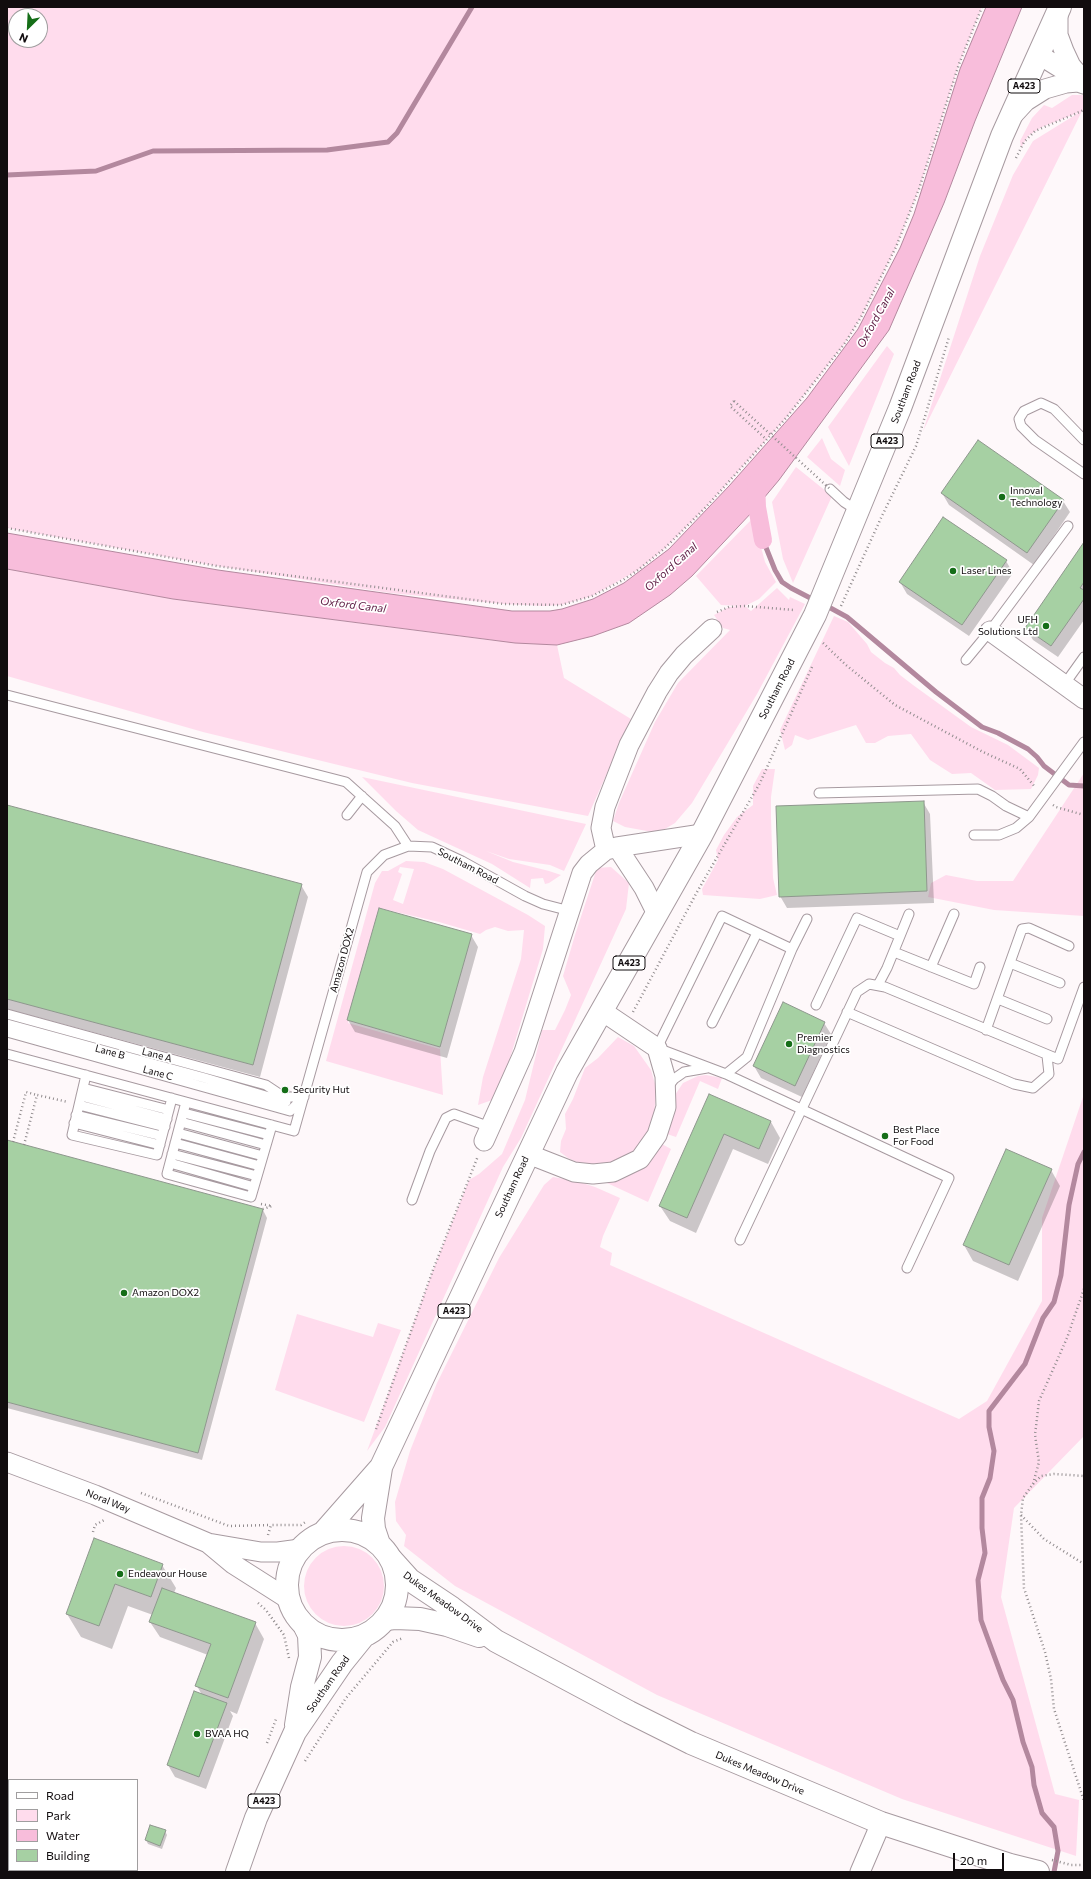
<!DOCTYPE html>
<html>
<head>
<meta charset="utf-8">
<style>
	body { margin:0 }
	#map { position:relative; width:1091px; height:1879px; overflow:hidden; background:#fef8fa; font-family:Commissioner,sans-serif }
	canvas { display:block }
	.frame { position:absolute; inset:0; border:8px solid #110c0e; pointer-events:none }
	.legend { position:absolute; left:8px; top:1779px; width:130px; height:92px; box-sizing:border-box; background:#fff; border:1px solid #a09e9f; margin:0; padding:5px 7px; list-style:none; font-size:12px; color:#110c0e }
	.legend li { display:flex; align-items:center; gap:8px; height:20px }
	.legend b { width:20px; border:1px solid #a09e9f }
	.north { position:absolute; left:8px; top:8px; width:40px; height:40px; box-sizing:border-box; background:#fff; border:1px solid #a09e9f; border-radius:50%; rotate:204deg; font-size:11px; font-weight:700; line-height:16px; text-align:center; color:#110c0e }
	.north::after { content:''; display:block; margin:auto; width:14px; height:18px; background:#156e18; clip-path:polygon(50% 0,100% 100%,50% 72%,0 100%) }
	.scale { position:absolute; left:953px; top:1853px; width:51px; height:18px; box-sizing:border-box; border:2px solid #110c0e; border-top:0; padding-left:5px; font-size:12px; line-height:14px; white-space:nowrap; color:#110c0e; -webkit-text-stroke:3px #fff; paint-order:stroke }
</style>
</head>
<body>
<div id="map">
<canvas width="1091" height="1879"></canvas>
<div class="frame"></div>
<ul class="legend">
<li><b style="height:5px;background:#fff"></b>Road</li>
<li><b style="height:11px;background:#ffdced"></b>Park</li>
<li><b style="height:11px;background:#f8bddb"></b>Water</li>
<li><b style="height:11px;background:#a6d0a3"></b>Building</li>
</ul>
<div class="north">N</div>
<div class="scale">20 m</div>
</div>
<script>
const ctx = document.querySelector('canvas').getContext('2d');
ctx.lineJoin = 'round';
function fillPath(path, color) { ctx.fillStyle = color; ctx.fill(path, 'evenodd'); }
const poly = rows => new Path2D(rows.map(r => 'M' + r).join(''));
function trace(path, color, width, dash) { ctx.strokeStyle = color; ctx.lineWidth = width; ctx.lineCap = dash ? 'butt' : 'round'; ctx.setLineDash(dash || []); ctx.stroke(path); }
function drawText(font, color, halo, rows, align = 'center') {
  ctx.font = font + ' Commissioner,sans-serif'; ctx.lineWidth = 3.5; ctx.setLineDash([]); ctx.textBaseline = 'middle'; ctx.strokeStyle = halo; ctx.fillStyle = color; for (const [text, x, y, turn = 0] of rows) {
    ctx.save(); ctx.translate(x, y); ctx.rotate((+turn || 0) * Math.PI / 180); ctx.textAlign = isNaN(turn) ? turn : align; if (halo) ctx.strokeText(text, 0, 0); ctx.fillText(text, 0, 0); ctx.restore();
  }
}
const green = poly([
	[7,7,982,7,959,64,919,189,896,247,861,317,845,343,786,418,706,507,665,548,638,570,592,596,561,605,543,606,504,604,390,593,217,566,7,528],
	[16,16,40,16,40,40,16,40],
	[1072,95,1084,95,1084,110,1082,111,923,431,980,256,1013,175,1033,141,1080,112,1042,127,1028,136,1021,148,1020,141,1032,118,1044,105,1052,108],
	[887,346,894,354,849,466,828,427],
	[822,438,831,459,845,470,840,486,807,457],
	[796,467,832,496,793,583,783,559,772,502],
	[755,516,758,536,765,562,776,582,759,599,745,606,751,611,777,588,789,600,790,597,805,604,757,694,692,803,675,823,658,833,625,827,613,821,619,803,655,722,678,683,730,630,723,628,714,615,729,607,739,606,721,605,696,576],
	[7,569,173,599,489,640,557,645,564,678,631,719,588,816,412,783,203,732,7,676],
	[834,616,848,622,867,644,871,652,885,663,894,668,900,675,913,685,971,727,1008,745,1039,768,1038,775,1031,789,995,790,971,773,952,774,930,760,911,734,888,736,875,743,866,743,856,725,808,740,795,735,792,745,785,750,780,730],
	[762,769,775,769,771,797,771,817,773,878,777,895,760,899,703,895,702,889,718,860,716,850,724,835,737,817,753,805,753,786],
	[1084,773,1084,916,994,910,928,897,931,883,946,875,977,881,1013,881],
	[362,777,586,824,564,871,550,865,509,859,486,851,513,862,549,871,561,875,549,883,545,884,543,878,531,879,530,888,492,864,418,830,396,811],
	[406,861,424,862,443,869,528,915,545,926,543,949,498,1098,478,1105,483,1077,521,959,524,930,508,931,495,927,486,930,480,934,439,922,379,908,348,1023,440,1049,443,1095,326,1061,375,883,382,871,388,871],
	[400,867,414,869,403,904,393,900,402,874,398,872],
	[611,867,629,883,626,909,521,1138,503,1167,385,1427,367,1451,433,1270,469,1180,479,1174,502,1154,525,1100,542,1030,555,1030,565,1010,571,995,563,976,575,935,597,868],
	[618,1037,634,1046,651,1070,656,1087,654,1120,648,1135,638,1149,621,1161,604,1165,581,1164,568,1158,560,1152,561,1141,566,1129,565,1114,573,1099,585,1068,598,1058],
	[706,1075,722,1078,718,1089,700,1081,676,1137,664,1133,671,1097,675,1095,683,1083,698,1076],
	[1084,1094,1084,1436,1014,1508,1001,1597,1055,1794,1079,1800,1076,1856,902,1799,657,1695,455,1586,404,1546,406,1535,396,1521,395,1502,410,1451,437,1383,499,1258,544,1185,553,1177,576,1181,595,1187,620,1198,603,1236,600,1247,612,1253,610,1265,959,1419,987,1401,1042,1301,1042,1218],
	[660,1143,671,1149,648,1202,607,1183,609,1180],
	[297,1314,373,1337,378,1323,401,1330,364,1422,275,1390],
	'304 1586a40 40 0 1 1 80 0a40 40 0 1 1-80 0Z',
	[7,1846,9,1848,9,1870,79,1870,87,1872,7,1872]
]);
const water = poly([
	[986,7,1022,7,975,121,944,203,889,330,779,480,753,511,692,576,670,595,629,623,593,636,557,645,515,643,173,599,7,569,7,533,218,570,512,611,550,611,562,609,593,599,624,583,669,549,729,486,807,398,858,329,900,248,914,214,960,69,986,7]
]);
const shadow = poly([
	[942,493,1063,501,1070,512,1034,565,949,505],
	[1084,544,1084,620,1058,657,1033,640,1026,628],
	[1006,561,1013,573,969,636,907,594,900,582],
	[923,802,930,814,934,903,787,908,780,896],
	[7,806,301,885,308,897,260,1077,7,1009],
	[471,935,478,947,447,1058,355,1032,348,1020],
	[824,1023,831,1034,802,1097,761,1078,754,1066],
	[283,1087,289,1089,291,1092,289,1097,282,1092],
	[710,1095,771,1122,780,1138,768,1164,733,1149,696,1233,670,1221,660,1206],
	[7,1141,263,1210,267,1218,202,1460,7,1408],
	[1051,1170,1060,1186,1018,1281,973,1261,964,1245],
	[94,1540,162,1565,176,1588,174,1593,255,1623,264,1639,237,1714,230,1711,233,1716,206,1789,175,1777,168,1765,202,1695,197,1686,208,1655,160,1637,150,1622,153,1615,128,1606,112,1649,81,1637,67,1614],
	[9,1785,9,1802,7,1801],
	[165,1831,167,1835,162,1849,148,1844,146,1840]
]);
const stream = poly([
	[7,175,96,171,153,151,327,150,388,142,397,133,472,7],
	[763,540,775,570,782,582,791,588,816,601],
	[825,605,847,617,936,692,982,727,998,733,1028,749,1037,757,1044,766,1069,785,1084,786],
	[1054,1872,1058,1851,1054,1827,1042,1813,1034,1785,1032,1767,1023,1742,1013,1700,1003,1680,981,1620,978,1580,985,1553,982,1528,982,1498,990,1478,994,1451,989,1427,989,1411,1025,1364,1043,1318,1054,1302,1061,1275,1069,1205,1078,1164,1084,1152]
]);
const canal = poly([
	[756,483,757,507,763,540]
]);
const building = poly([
	[978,440,1064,500,1027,553,941,493,978,440],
	[943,517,1007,560,962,625,899,582,943,517],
	[1084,542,1084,582,1080,588,1084,590,1084,599,1051,646,1025,628,1084,542],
	[924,801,927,891,779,897,776,806,924,801],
	[7,805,302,884,253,1065,7,999,7,805],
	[379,908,472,934,440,1047,347,1020,379,908],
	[783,1002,825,1022,795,1086,753,1066,783,1002],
	[709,1094,771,1121,759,1149,724,1134,687,1218,659,1206,709,1094],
	[7,1140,263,1209,198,1453,7,1402,7,1140],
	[1006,1149,1052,1169,1009,1265,963,1245,1006,1149],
	[94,1538,163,1564,151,1597,115,1584,99,1626,66,1614,94,1538],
	[162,1588,256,1622,228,1698,195,1686,211,1644,149,1622,162,1588],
	[194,1691,227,1703,199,1777,167,1765,194,1691],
	[150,1825,166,1830,160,1846,145,1840,150,1825]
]);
const path = poly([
	[1016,158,1024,142,1035,131,1084,110],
	[734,401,730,406,766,439],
	[7,528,217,566,504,604,561,605,592,596,623,580,638,570,665,548,706,507,786,418,845,343,861,317,896,247,919,189,959,64,982,7],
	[841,606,881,518,916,446,949,337],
	[717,612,729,607,745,606,794,610],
	[823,643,846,665,895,705,983,752,1020,769,1035,787],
	[1053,805,1056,807,1084,815],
	[633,1012,697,892,760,783,812,667],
	[13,1142,26,1092,37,1095],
	[24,1145,37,1095,68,1102],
	[261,1204,272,1206,263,1209],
	[1084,1289,1067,1338,1039,1401,1035,1435,1039,1462,1033,1484,1023,1498,1021,1515,1024,1588,1045,1652,1051,1679,1054,1709,1084,1801],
	[376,1429,433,1270,478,1156],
	[1033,1484,1041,1476,1054,1474,1084,1476],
	[141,1493,229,1526,271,1525],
	[1021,1515,1044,1539,1084,1564],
	[93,1532,95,1525,106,1519],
	[268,1535,271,1525,301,1525,307,1521],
	[258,1603,266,1610,284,1635,289,1658],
	[267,1743,276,1719],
	[305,1761,346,1698,393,1642,403,1638],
	[1052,1860,1071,1865,1084,1865]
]);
const lane = poly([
	[1084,440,1054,409,1041,403,1024,411,1019,419,1021,426,1035,440,1084,474],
	[830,489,844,502,858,511],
	[966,660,990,631,1068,526],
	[1064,685,1084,657],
	[7,695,346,782,395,826,408,846],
	[819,793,978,789,992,796,1006,806,1029,817],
	[347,815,362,796],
	[974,835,999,835,1016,828,1029,817,1084,742],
	[792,949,807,919],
	[894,952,974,984,980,967],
	[1010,963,1060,983],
	[931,967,954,914],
	[878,985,887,968,909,914],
	[998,999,1047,1019],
	[816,1005,857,918,900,936],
	[847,1012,1014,1084,1033,1088,1049,1074,1047,1056],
	[7,1014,266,1085,284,1097,304,1097],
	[712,1023,757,933],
	[7,1024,205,1078,286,1102],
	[986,1030,1022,929,1029,928,1069,946],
	[7,1032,290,1111,303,1098],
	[7,1054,294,1131,367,872,384,855,408,846,432,847,462,861,525,896,543,904,570,911],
	[726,1074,747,1057,792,949,722,916,657,1048,726,1074,949,1178,907,1268],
	[86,1075,72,1135,157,1155,172,1098],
	[83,1088,169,1110],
	[667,1088,674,1079,684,1072,707,1068],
	[81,1096,167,1119],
	[186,1102,167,1174,251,1197,272,1125],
	[79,1105,165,1127],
	[184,1113,269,1135],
	[76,1115,162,1136],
	[181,1122,266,1145],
	[74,1123,160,1145],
	[178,1133,263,1156],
	[175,1143,260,1166],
	[172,1154,257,1176],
	[170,1163,254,1187],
	[412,1200,430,1151,446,1118,454,1114,490,1127],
	[740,1240,857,992,869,984,885,987,1058,1059,1084,987]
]);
const street = poly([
	[1058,12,1058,35,1064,51,1071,66,1084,81],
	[1038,54,1078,79],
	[1014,114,1026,101,1045,89,1066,83,1078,82,1084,84],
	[990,631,1084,699],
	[617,847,644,888,657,914],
	[606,850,601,828,605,807,629,745,657,692,669,673,684,655,712,629],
	[484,1141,524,1052,582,873,589,864,606,850,617,847,702,834],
	[528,1154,574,1172,593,1174,613,1172,640,1159,657,1135,666,1107,665,1076,657,1048,602,1011],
	[7,1462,95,1495,208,1543,261,1552,278,1552,300,1549],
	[209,1544,233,1564,288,1599],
	[7,1834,9,1835],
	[99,1870,103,1872],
	[860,1872,881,1823]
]);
const secondary = poly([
	[392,1560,410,1580,452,1608,496,1641,629,1712,691,1743,881,1823,1010,1865,1038,1872],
	[386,1619,395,1618,420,1619,447,1625,479,1636]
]);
const highway = poly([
	'287 1585a55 55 0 1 1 110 0a55 55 0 1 1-110 0Z',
	[323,1533,381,1467,567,1072,702,834,815,615,900,408,1002,136,1060,7],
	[379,1544,374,1529,373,1518,381,1468],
	[296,1725,302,1687,310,1657,309,1635,305,1627],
	[237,1872,256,1818,295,1732,342,1663,363,1637]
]);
const pathBridge = poly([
	[734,401,830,489]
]);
const markers = [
	[1002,497,4,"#156e18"],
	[953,571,4,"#156e18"],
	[1046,626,4,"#156e18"],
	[789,1044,4,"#156e18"],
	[285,1090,4,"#156e18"],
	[885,1136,4,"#156e18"],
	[124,1293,4,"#156e18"],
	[120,1574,4,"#156e18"],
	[197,1734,4,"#156e18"]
];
const shields = [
	[1024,86,32],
	[887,441,32],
	[629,963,32],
	[454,1311,32],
	[264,1801,32]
];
const shieldNames = [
	["A423",1024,86],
	["A423",887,441],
	["A423",629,963],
	["A423",454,1311],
	["A423",264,1801]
];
const streetNames = [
	["Southam Road",906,392,-69],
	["Southam Road",777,689,-63],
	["Southam Road",468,866,27],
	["Amazon DOX2",342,960,-75],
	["Lane B",110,1052,15],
	["Lane A",157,1055,15],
	["Lane C",158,1073,15],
	["Southam Road",512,1187,-65],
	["Noral Way",108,1501,22],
	["Dukes Meadow Drive",443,1602,36],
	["Southam Road",328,1684,-55],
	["Dukes Meadow Drive",760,1773,23]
];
const poiNames = [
	["Innoval",1010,491],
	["Technology",1010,503],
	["Laser Lines",961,571],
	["UFH",1038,620,"right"],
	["Solutions Ltd",1038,632,"right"],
	["Premier",797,1038],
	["Diagnostics",797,1050],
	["Security Hut",293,1090],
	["Best Place",893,1130],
	["For Food",893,1142],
	["Amazon DOX2",132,1293],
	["Endeavour House",128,1574],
	["BVAA HQ",205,1734]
];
const waterNames = [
	["Oxford Canal",876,318,-61],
	["Oxford Canal",671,567,-42],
	["Oxford Canal",353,605,7]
];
fillPath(green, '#ffdced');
fillPath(water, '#f8bddb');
trace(water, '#b3889e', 1);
fillPath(shadow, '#0003');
trace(stream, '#b3889e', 5);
trace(canal, '#f8bddb', 18);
fillPath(building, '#a6d0a3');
trace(building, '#8e978d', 1);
trace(lane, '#a79aa0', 11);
trace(street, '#a79aa0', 21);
trace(secondary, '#a79aa0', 24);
trace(highway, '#a79aa0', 24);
trace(path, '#918c8e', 2.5, [1, 3]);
trace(lane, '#fff', 9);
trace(street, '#fff', 19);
trace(secondary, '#fff', 22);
trace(highway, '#fff', 22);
trace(pathBridge, '#918c8e', 2.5, [1, 3]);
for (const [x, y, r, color] of markers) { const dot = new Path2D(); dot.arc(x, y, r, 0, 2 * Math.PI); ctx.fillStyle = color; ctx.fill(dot); trace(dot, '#fff', 1.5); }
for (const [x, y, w] of shields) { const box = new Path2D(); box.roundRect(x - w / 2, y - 7, w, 14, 3); ctx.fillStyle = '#fff'; ctx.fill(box); trace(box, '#110c0e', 1); }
drawText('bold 9px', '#110c0e', null, shieldNames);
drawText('10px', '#110c0e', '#fff', streetNames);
drawText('10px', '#110c0e', '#fff', poiNames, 'left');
drawText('italic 11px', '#612047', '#fff', waterNames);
</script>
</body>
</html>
